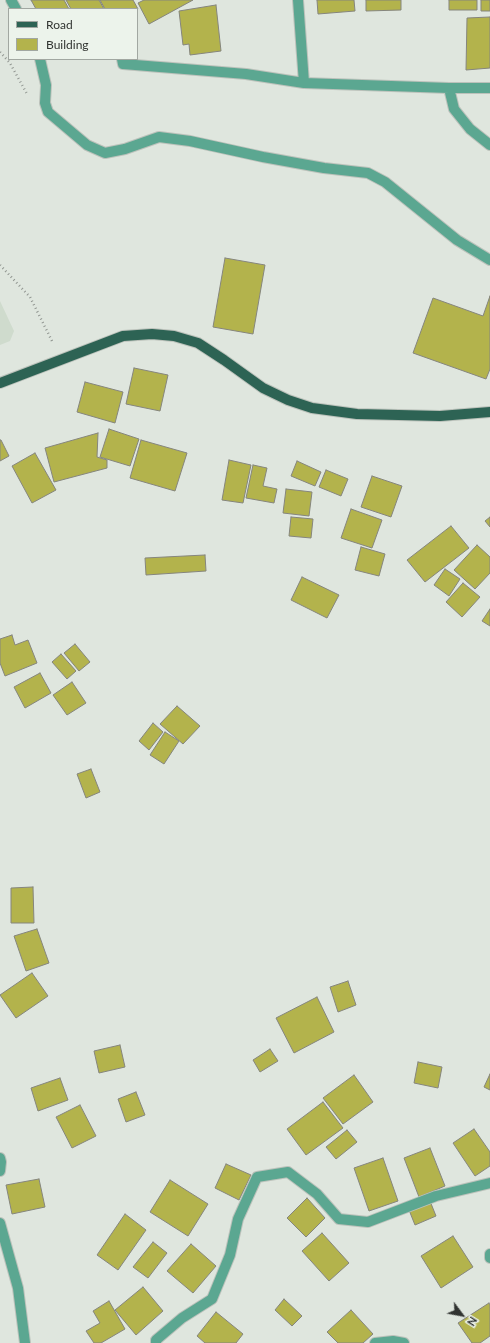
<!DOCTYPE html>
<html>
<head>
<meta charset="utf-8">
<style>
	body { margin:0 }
	#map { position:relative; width:490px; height:1343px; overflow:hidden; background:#dfe6de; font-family:Lato,sans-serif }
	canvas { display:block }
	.legend { position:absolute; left:8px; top:8px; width:130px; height:52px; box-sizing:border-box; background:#ecf3eb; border:1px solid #a1a7a1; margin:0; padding:5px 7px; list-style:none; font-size:12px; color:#313431 }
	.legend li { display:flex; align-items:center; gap:8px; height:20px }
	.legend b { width:20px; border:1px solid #a1a7a1 }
	.north { position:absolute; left:442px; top:1295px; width:40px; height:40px; -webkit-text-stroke:3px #ecf3eb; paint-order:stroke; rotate:122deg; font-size:11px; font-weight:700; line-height:16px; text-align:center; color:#313431 }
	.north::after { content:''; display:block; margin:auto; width:14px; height:18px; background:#313431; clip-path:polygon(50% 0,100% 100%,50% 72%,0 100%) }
</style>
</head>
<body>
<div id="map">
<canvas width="490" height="1343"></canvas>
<ul class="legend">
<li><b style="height:5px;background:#2d6354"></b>Road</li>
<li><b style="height:11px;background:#b3b34c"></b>Building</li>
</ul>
<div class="north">N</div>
</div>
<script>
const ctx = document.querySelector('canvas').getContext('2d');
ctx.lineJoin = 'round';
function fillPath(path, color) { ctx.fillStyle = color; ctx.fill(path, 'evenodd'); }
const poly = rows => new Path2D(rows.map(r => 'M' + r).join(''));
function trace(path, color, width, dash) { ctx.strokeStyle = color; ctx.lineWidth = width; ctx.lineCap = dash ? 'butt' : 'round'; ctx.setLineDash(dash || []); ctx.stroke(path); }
const built = poly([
	[0,301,14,331,10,341,0,345]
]);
const building = poly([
	[31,0,64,0,69,9,36,9,31,0],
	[66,0,99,0,104,9,71,9,66,0],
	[100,0,133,0,138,9,105,9,100,0],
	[144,0,193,0,149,24,138,3,144,0],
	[317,0,354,0,355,11,318,14,317,0],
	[366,0,401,0,401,10,366,11,366,0],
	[449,0,477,0,477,10,449,10,449,0],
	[481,0,490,0,490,11,481,11,481,0],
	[216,5,221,51,190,55,189,44,183,45,179,11,216,5],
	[490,17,490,68,466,70,467,18,490,17],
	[225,258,265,265,253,334,213,327,225,258],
	[490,296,490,369,486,379,413,353,433,298,483,316,490,296],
	[134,368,168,375,160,411,126,404,134,368],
	[85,382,123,392,115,423,77,412,85,382],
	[109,429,139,439,130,466,100,457,109,429],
	[98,433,97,457,107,460,107,468,54,482,45,448,98,433],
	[0,440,1,440,9,456,0,461,0,440],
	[141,440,187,453,175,491,130,478,141,440],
	[35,453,56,490,32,503,12,466,35,453],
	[229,460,251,465,243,503,222,500,229,460],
	[297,461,321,472,315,486,291,476,297,461],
	[253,465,267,468,263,486,277,489,274,503,246,498,253,465],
	[326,470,348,479,341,496,319,487,326,470],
	[372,476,402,486,391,517,361,507,372,476],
	[286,489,312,492,309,516,283,513,286,489],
	[351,509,382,520,372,548,341,538,351,509],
	[291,517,313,519,311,538,289,536,291,517],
	[490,517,490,527,485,521,490,517],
	[451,526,469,548,425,582,407,560,451,526],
	[477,545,490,557,490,573,475,589,454,570,477,545],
	[361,547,385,554,379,576,355,570,361,547],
	[205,555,206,571,146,575,145,558,205,555],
	[445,569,460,579,449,596,434,585,445,569],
	[302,577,339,595,327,618,291,600,302,577],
	[463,583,480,597,462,617,446,602,463,583],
	[490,609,490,626,482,621,490,609],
	[12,635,15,645,28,640,37,663,5,676,0,663,0,639,12,635],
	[75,644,90,662,79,671,64,653,75,644],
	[61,654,76,671,67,679,52,662,61,654],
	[40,673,51,693,25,708,14,687,40,673],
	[72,682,86,703,67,715,53,695,72,682],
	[177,706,200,726,183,744,160,724,177,706],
	[153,723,163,732,149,750,139,741,153,723],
	[165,732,179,741,164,764,150,755,165,732],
	[91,769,100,792,86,798,77,774,91,769],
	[33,887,34,923,11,923,11,888,33,887],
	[37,929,49,963,26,971,14,936,37,929],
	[32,973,48,996,16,1018,0,995,32,973],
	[348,981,356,1005,338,1012,330,987,348,981],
	[317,997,334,1032,294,1053,276,1018,317,997],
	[120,1045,125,1067,99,1073,94,1051,120,1045],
	[270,1049,278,1061,260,1072,253,1060,270,1049],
	[418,1062,442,1067,438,1088,414,1083,418,1062],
	[490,1074,490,1090,484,1087,490,1074],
	[354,1075,373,1102,343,1124,323,1098,354,1075],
	[60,1078,68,1100,38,1111,31,1088,60,1078],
	[136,1092,145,1115,126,1122,118,1099,136,1092],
	[323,1102,343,1128,306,1155,287,1129,323,1102],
	[80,1105,96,1136,72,1148,56,1117,80,1105],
	[474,1129,490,1152,490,1166,475,1176,453,1143,474,1129],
	[347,1130,357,1142,336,1159,326,1147,347,1130],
	[430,1148,445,1186,419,1197,404,1158,430,1148],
	[383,1158,398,1201,369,1211,354,1168,383,1158],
	[226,1164,251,1175,239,1200,215,1188,226,1164],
	[39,1179,45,1207,12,1214,6,1185,39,1179],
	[170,1180,208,1204,188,1236,150,1212,170,1180],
	[307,1198,325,1218,306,1237,287,1218,307,1198],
	[430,1201,436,1216,415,1225,409,1210,430,1201],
	[125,1214,146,1230,118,1270,97,1255,125,1214],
	[322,1233,349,1263,329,1281,302,1251,322,1233],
	[453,1236,473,1267,441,1288,421,1256,453,1236],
	[153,1242,167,1253,148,1278,133,1267,153,1242],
	[191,1244,216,1266,193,1293,167,1271,191,1244],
	[143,1287,163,1311,136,1335,115,1310,143,1287],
	[284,1299,302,1316,292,1326,275,1310,284,1299],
	[109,1301,125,1329,101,1343,94,1343,86,1331,100,1323,93,1311,109,1301],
	[489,1303,490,1305,490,1336,480,1343,472,1343,458,1323,489,1303],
	[351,1310,373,1334,363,1343,338,1343,327,1332,351,1310],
	[216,1312,243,1334,236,1343,205,1343,197,1336,216,1312]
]);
const path = poly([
	[0,52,10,63,27,94],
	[0,265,30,297,53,343]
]);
const service = poly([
	[375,1343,393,1341,404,1343]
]);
const minor = poly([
	[11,0,16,9],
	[40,59,46,85,45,103,48,112,87,145,105,153,125,149,159,137,190,141,263,157,324,168,368,173,385,182,457,240,490,260],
	[122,59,123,64,246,74,304,83,298,0],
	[304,83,449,88,490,88],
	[449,88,454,109,470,129,490,145],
	[0,1158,1,1162,0,1171],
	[0,1223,18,1288,25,1343],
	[490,1254,490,1258],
	[156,1343,156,1340,182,1318,212,1299,230,1255,238,1219,257,1177,288,1172,317,1194,339,1219,368,1222,436,1196,490,1183]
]);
const primary = poly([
	[0,383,123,336,152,334,174,336,198,343,224,360,263,388,288,400,312,408,357,414,440,416,490,412]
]);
fillPath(built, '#cfdbcd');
fillPath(building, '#b3b34c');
trace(building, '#85857d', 1);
trace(service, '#bcc2bb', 12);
trace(minor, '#bcc2bb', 12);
trace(primary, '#bcc2bb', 12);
trace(path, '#919691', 2.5, [1, 3]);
trace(service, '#5ba791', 10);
trace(minor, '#5ba791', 10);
trace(primary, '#2d6354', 10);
</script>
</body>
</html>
